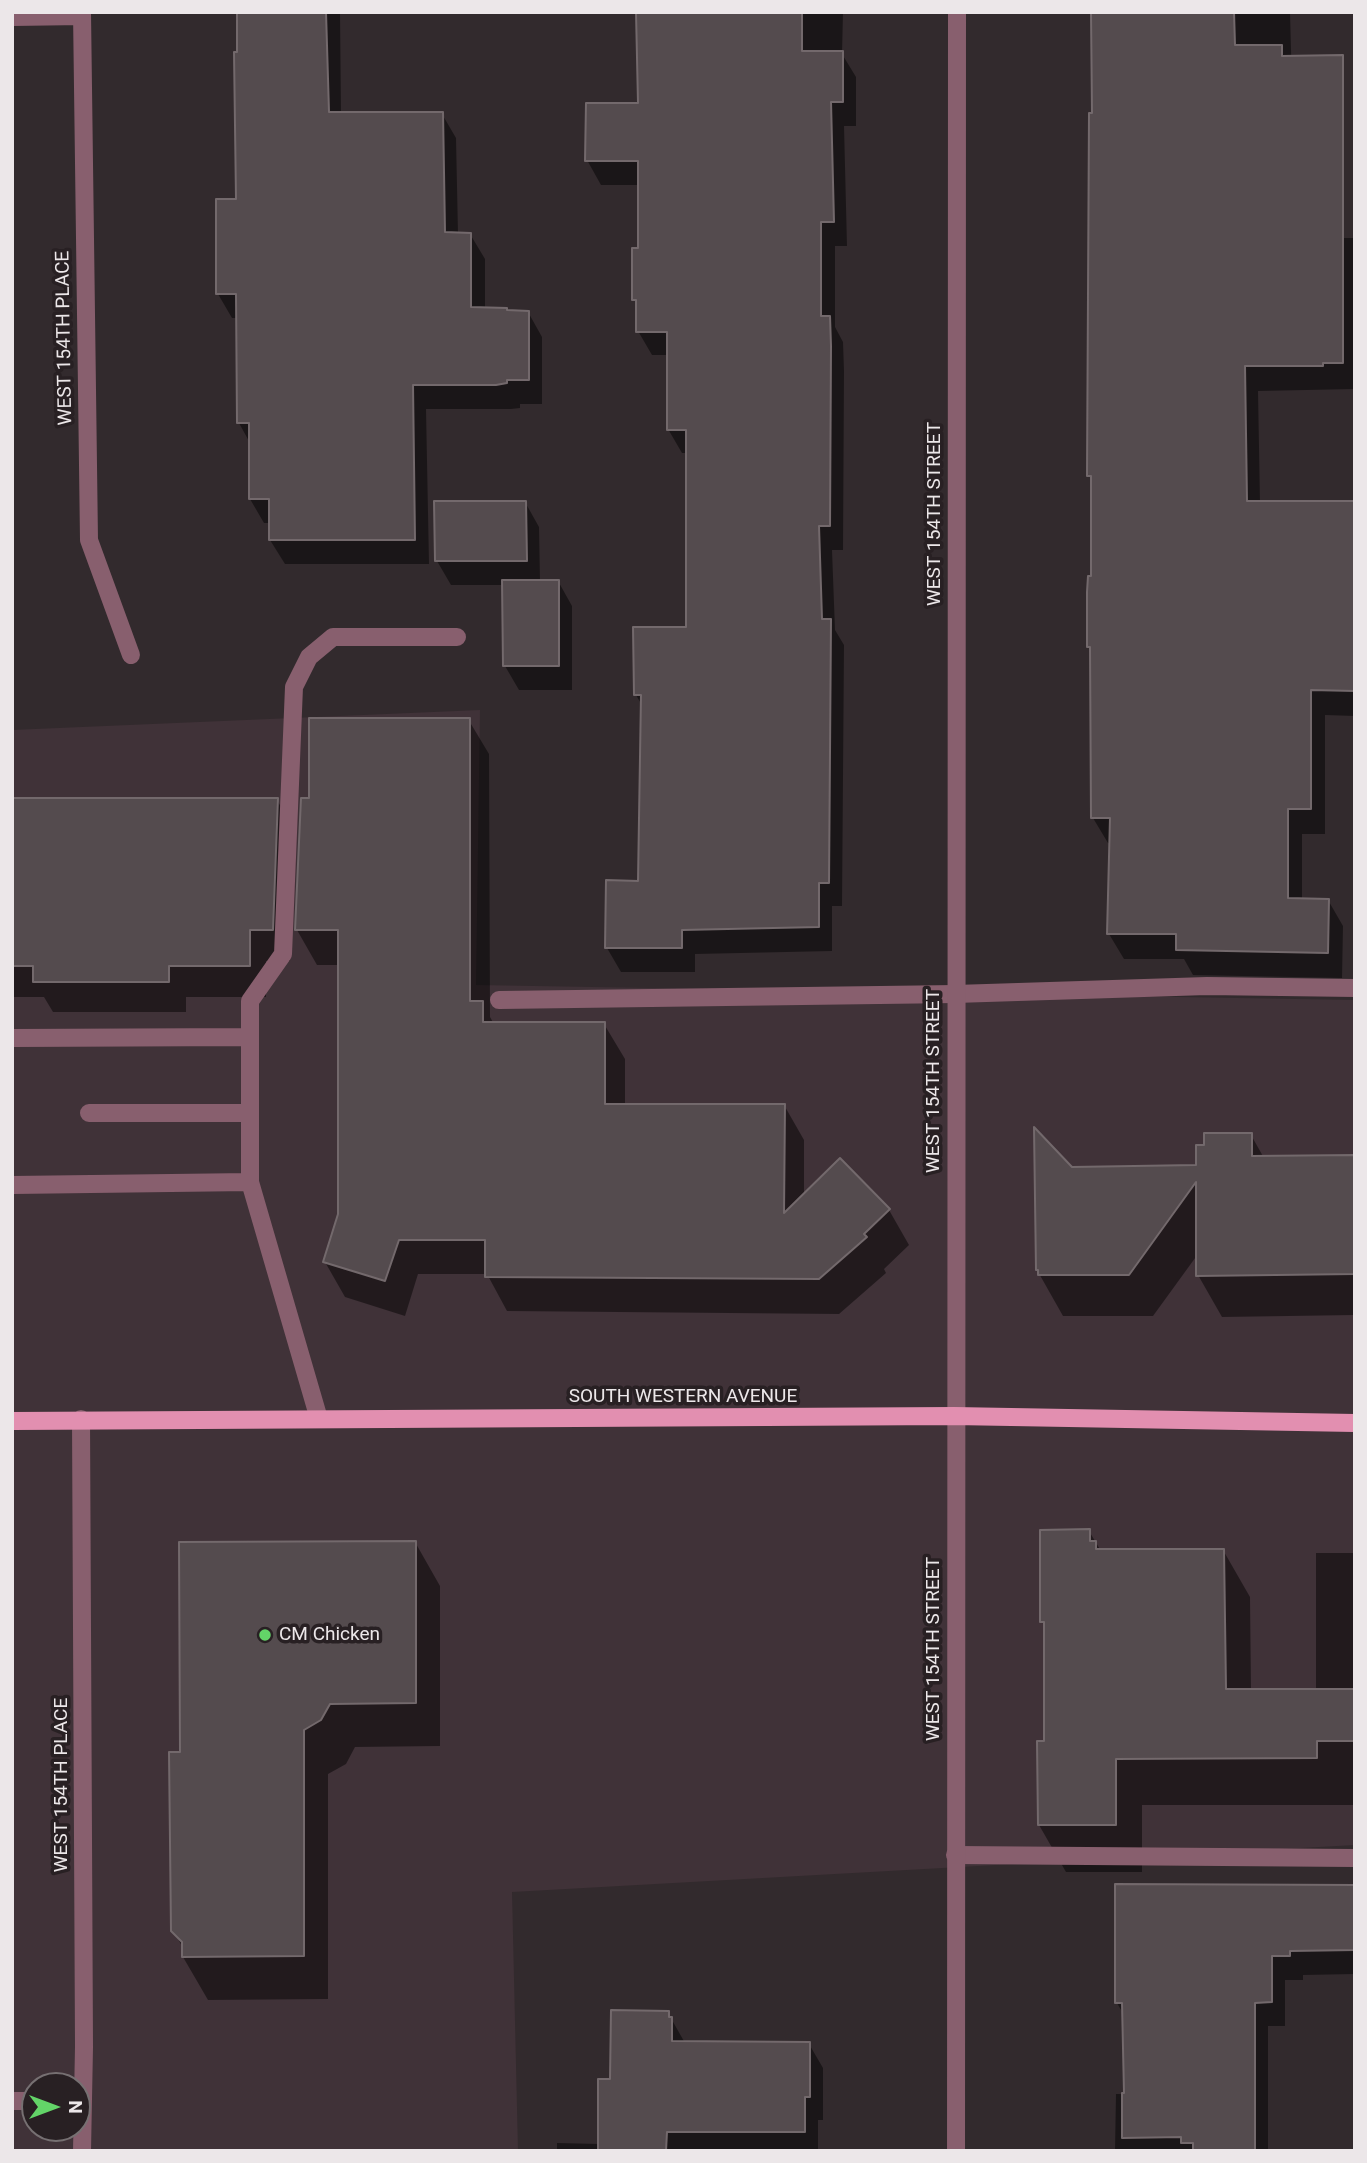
<!DOCTYPE html>
<html>
<head>
<meta charset="utf-8">
<style>
	body { margin:0 }
	#map { position:relative; width:1367px; height:2163px; overflow:hidden; background:#322a2d; font-family:Roboto,sans-serif }
	canvas { display:block }
	.frame { position:absolute; inset:0; border:14px solid #ece7e9; pointer-events:none }
	.north { position:absolute; left:21px; top:2072px; width:70px; height:70px; box-sizing:border-box; background:#282023; border:2px solid #767072; border-radius:50%; rotate:90deg; font-size:19px; font-weight:700; line-height:28px; text-align:center; color:#ece7e9 }
	.north::after { content:''; display:block; margin:auto; width:24px; height:32px; background:#63d468; clip-path:polygon(50% 0,100% 100%,50% 72%,0 100%) }
</style>
</head>
<body>
<div id="map">
<canvas width="1367" height="2163"></canvas>
<div class="frame"></div>
<div class="north">N</div>
</div>
<script>
const ctx = document.querySelector('canvas').getContext('2d');
ctx.lineJoin = 'round';
function fillPath(path, color) { ctx.fillStyle = color; ctx.fill(path, 'evenodd'); }
const poly = rows => new Path2D(rows.map(r => 'M' + r).join(''));
function trace(path, color, width, dash) { ctx.strokeStyle = color; ctx.lineWidth = width; ctx.lineCap = dash ? 'butt' : 'round'; ctx.setLineDash(dash || []); ctx.stroke(path); }
function drawText(font, color, halo, rows, align = 'center') {
  ctx.font = font + ' Roboto,sans-serif'; ctx.lineWidth = 7; ctx.setLineDash([]); ctx.textBaseline = 'middle'; ctx.strokeStyle = halo; ctx.fillStyle = color; for (const [text, x, y, turn = 0] of rows) {
    ctx.save(); ctx.translate(x, y); ctx.rotate((+turn || 0) * Math.PI / 180); ctx.textAlign = isNaN(turn) ? turn : align; if (halo) ctx.strokeText(text, 0, 0); ctx.fillText(text, 0, 0); ctx.restore();
  }
}
const built = poly([
	[480,710,476,985,1355,1000,1355,1845,512,1892,518,2151,12,2151,12,730],
	[35,2086,77,2086,77,2128,35,2128]
]);
const shadow = poly([
	[239,12,340,12,341,114,442,114,456,138,458,234,470,234,485,259,485,309,528,312,542,337,542,404,520,404,520,408,511,409,426,409,429,564,285,564,270,540,270,523,264,523,250,499,250,443,239,423,238,318,232,318,218,294,237,201],
	[638,12,843,12,842,54,856,77,856,126,844,126,847,246,835,246,835,327,843,342,844,371,843,550,832,550,835,630,844,645,842,906,832,906,832,951,695,954,695,972,621,972,607,948,640,882,643,707,636,695,687,628,687,453,682,453,668,429,668,355,652,355,638,331,638,306,634,299,640,249,640,185,601,185,587,160,640,105],
	[1093,12,1290,12,1296,238,1355,238,1355,389,1258,391,1260,503,1355,503,1355,716,1325,715,1325,834,1302,834,1302,900,1328,900,1343,926,1342,978,1193,975,1184,959,1124,959,1109,934,1111,843,1108,843,1093,818,1092,652,1089,647,1093,577,1093,482,1089,475,1094,115],
	[525,502,539,527,540,581,558,581,572,606,572,690,519,690,505,666,504,585,451,585,437,561],
	[468,719,489,754,490,1017,494,1024,604,1024,625,1059,625,1105,784,1105,804,1140,804,1196,889,1210,909,1245,884,1269,886,1273,839,1314,507,1311,487,1274,418,1274,405,1316,345,1297,325,1262,339,1214,340,965,317,965,297,930,302,800,311,800],
	[12,800,277,800,295,831,290,961,266,961,266,997,186,997,186,1012,53,1012,44,997,12,997],
	[1251,1135,1264,1158,1355,1157,1355,1315,1222,1317,1198,1275,1198,1254,1153,1316,1063,1316,1037,1270,1071,1169,1198,1167],
	[1089,1531,1101,1551,1223,1550,1250,1597,1251,1691,1316,1691,1316,1553,1355,1553,1355,1805,1142,1805,1142,1872,1066,1872,1039,1825,1046,1743,1046,1628,1042,1622],
	[415,1542,440,1586,440,1746,355,1747,346,1764,328,1774,328,1999,208,2000,183,1957,183,1948,173,1930,181,1754],
	[1355,1887,1355,1974,1303,1975,1303,1980,1285,1980,1285,2026,1268,2026,1268,2151,1115,2151,1116,2094,1125,2094,1124,2015,1117,2003],
	[668,2013,685,2043,809,2044,823,2068,823,2120,818,2120,818,2151,557,2151,557,2143,599,2144,612,2081]
]);
const building = poly([
	[237,12,326,12,329,112,443,112,445,232,471,233,471,307,507,308,507,310,529,311,529,380,507,380,507,383,496,385,413,385,415,540,269,540,269,499,249,499,249,423,237,423,236,294,216,294,216,199,236,199,234,52,237,52,237,12],
	[636,12,802,12,802,51,843,51,843,102,831,102,834,222,821,222,821,316,830,316,831,346,830,526,819,526,822,619,831,619,829,883,819,883,819,927,682,930,682,948,605,948,606,880,638,881,641,695,634,695,633,627,686,627,686,430,667,430,667,332,636,332,636,300,632,300,632,248,638,248,638,161,585,161,586,103,638,103,636,12],
	[1091,12,1234,12,1235,45,1282,45,1282,56,1343,55,1343,363,1323,363,1323,366,1245,366,1247,501,1355,501,1355,691,1311,690,1311,809,1288,809,1288,898,1329,899,1328,953,1176,950,1176,934,1107,934,1110,818,1091,818,1090,647,1087,647,1087,592,1088,576,1091,576,1091,476,1087,476,1089,113,1092,113,1091,12],
	[434,501,526,501,527,561,435,561,434,501],
	[502,580,559,580,559,666,503,666,502,580],
	[309,718,470,718,470,1001,483,1001,483,1022,605,1022,605,1104,785,1104,784,1213,840,1158,890,1209,864,1234,867,1237,819,1279,485,1277,485,1240,399,1240,385,1281,323,1262,338,1214,338,930,295,930,301,798,309,798,309,718],
	[12,798,278,798,273,930,250,930,250,966,169,966,169,982,33,982,33,966,12,966,12,798],
	[1034,1127,1072,1167,1196,1165,1196,1145,1204,1145,1204,1133,1252,1133,1252,1156,1355,1155,1355,1274,1196,1276,1196,1182,1129,1275,1038,1275,1038,1270,1036,1270,1034,1127],
	[1090,1529,1090,1541,1096,1541,1096,1549,1224,1549,1226,1689,1355,1689,1355,1741,1317,1741,1317,1758,1116,1759,1116,1825,1038,1825,1037,1741,1044,1741,1044,1622,1040,1622,1040,1530,1090,1529],
	[416,1541,416,1703,330,1704,321,1720,304,1730,304,1956,182,1957,182,1942,171,1931,169,1752,180,1752,179,1542,416,1541],
	[1115,1884,1355,1885,1355,1950,1290,1951,1290,1956,1272,1956,1272,2002,1255,2003,1255,2151,1193,2151,1193,2143,1181,2143,1181,2137,1122,2138,1122,2093,1124,2093,1122,2003,1115,2003,1115,1884],
	[611,2010,669,2011,669,2017,672,2017,672,2041,810,2042,810,2097,805,2097,805,2132,667,2132,666,2151,598,2151,598,2079,610,2079,611,2010]
]);
const lane = poly([
	[499,1000,955,994,1207,986,1355,988],
	[12,1038,250,1037],
	[89,1113,250,1113],
	[12,1185,250,1182],
	[319,1419,250,1182,250,1001,283,954,294,687,309,657,333,637,457,637],
	[955,1855,1355,1858],
	[12,2101,35,2101]
]);
const street = poly([
	[82,12,89,540,131,655],
	[12,17,82,16],
	[81,1419,84,2047,82,2151],
	[956,2151,957,12]
]);
const primary = poly([
	[12,1421,954,1416,1355,1423]
]);
const markers = [
	[265,1635,7,"#63d468"]
];
const streetNames = [
	["WEST 154TH PLACE",65,338,-91],
	["WEST 154TH STREET",935,514,-90],
	["WEST 154TH STREET",934,1081,-90],
	["SOUTH WESTERN AVENUE",683,1397],
	["WEST 154TH STREET",934,1649,-90],
	["WEST 154TH PLACE",62,1785,-90]
];
const poiNames = [
	["CM Chicken",279,1635]
];
fillPath(built, '#403238');
fillPath(shadow, '#0007');
fillPath(building, '#544b4e');
trace(building, '#73696c', 2);
trace(lane, '#885f6e', 18);
trace(street, '#885f6e', 18);
trace(primary, '#e28fb0', 18);
for (const [x, y, r, color] of markers) { const dot = new Path2D(); dot.arc(x, y, r, 0, 2 * Math.PI); ctx.fillStyle = color; ctx.fill(dot); trace(dot, '#282023', 2.5); }
drawText('19px', '#ece7e9', '#282023', streetNames);
drawText('19px', '#ece7e9', '#282023', poiNames, 'left');
</script>
</body>
</html>
